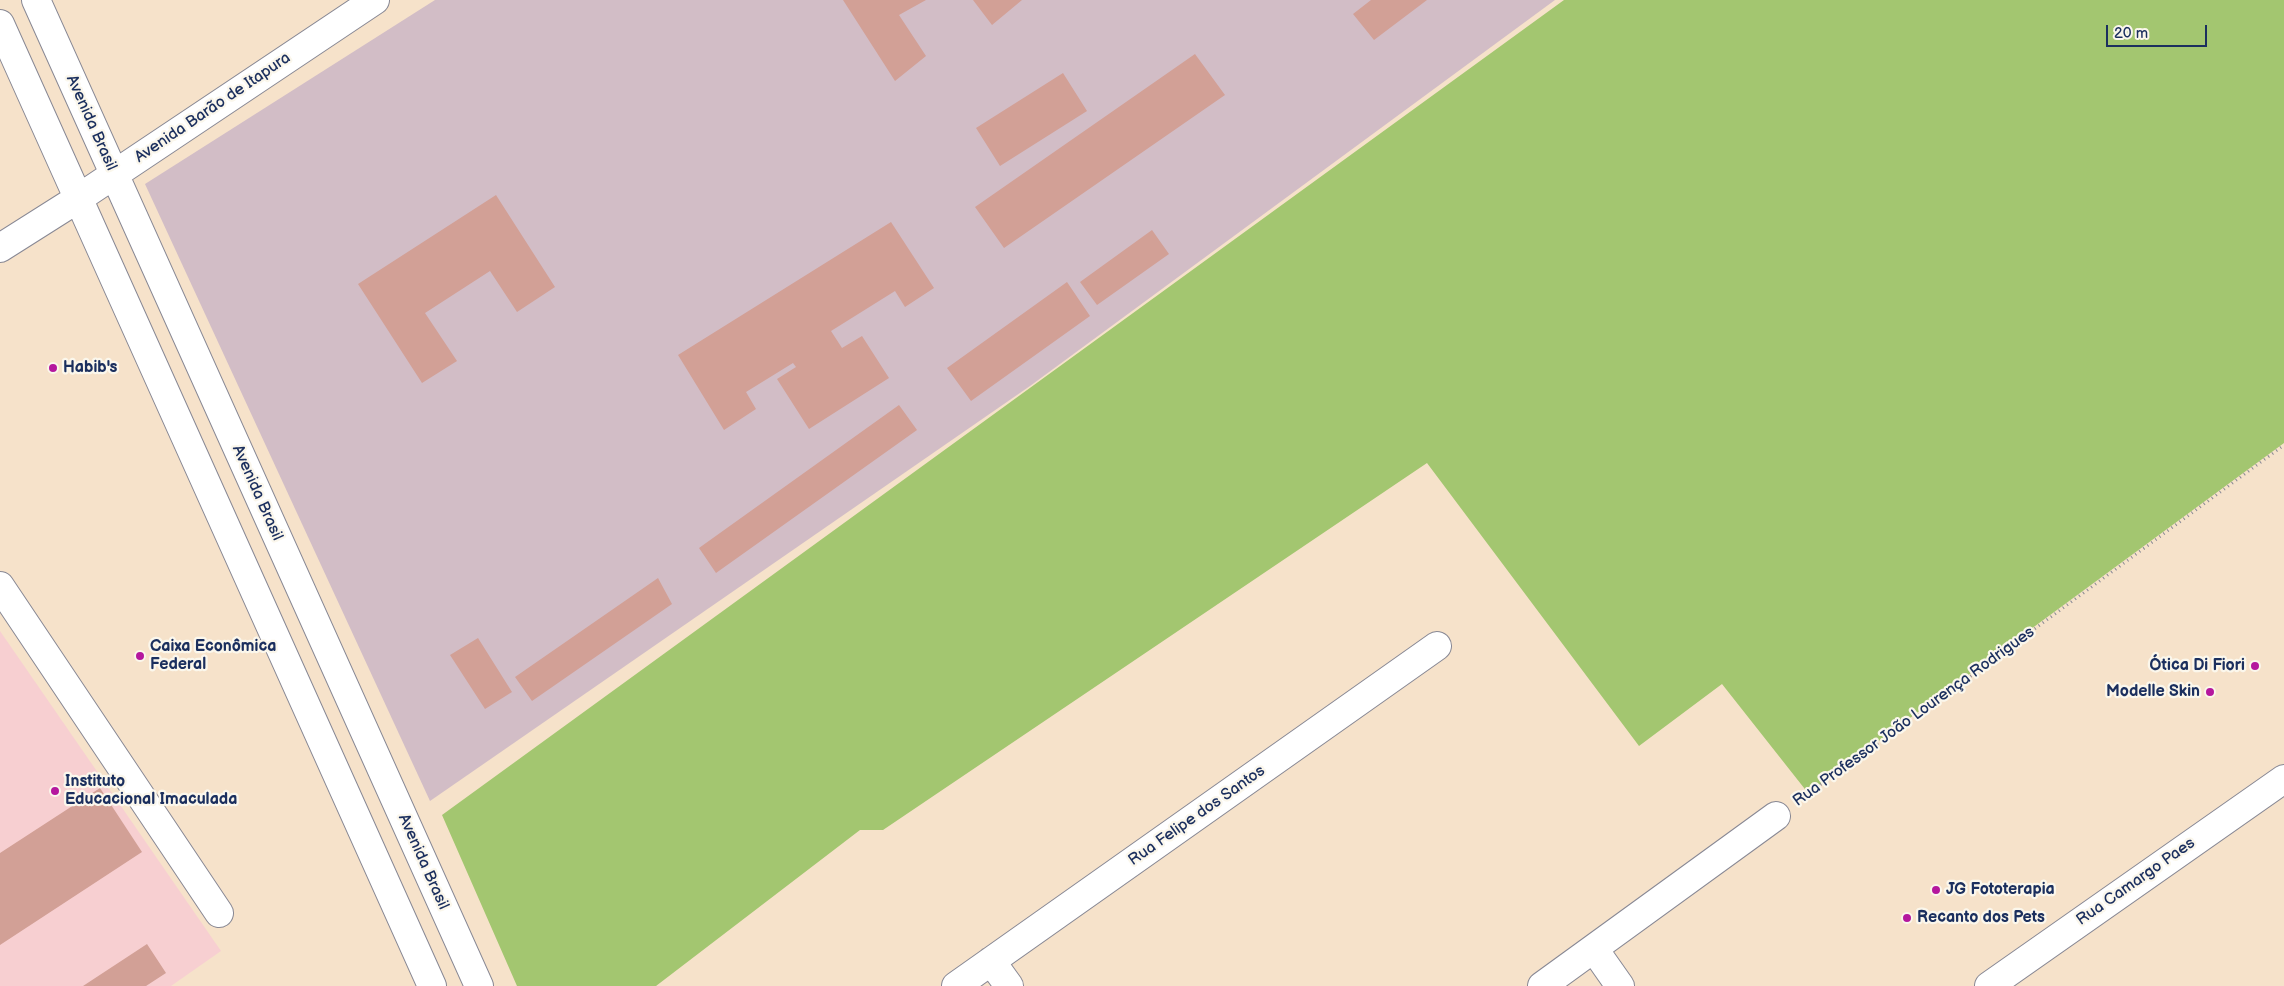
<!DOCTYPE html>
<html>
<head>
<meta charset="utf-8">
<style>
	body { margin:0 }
	#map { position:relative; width:2284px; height:986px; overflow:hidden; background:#f6e2ca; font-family:"Balsamiq Sans",sans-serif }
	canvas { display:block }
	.scale { position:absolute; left:2106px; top:25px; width:101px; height:22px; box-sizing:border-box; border:2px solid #1b2f5e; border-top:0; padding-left:6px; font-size:15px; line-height:18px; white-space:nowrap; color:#1b2f5e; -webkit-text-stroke:4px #fbf7ec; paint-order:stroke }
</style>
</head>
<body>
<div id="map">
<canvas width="2284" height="986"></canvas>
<div class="scale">20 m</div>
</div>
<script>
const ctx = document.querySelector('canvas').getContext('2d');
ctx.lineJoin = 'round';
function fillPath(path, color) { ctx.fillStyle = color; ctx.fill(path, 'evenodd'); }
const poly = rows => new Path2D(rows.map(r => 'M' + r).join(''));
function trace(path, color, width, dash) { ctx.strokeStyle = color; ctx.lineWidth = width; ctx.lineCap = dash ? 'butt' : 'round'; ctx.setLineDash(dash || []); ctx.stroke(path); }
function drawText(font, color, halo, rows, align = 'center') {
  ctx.font = font + ' "Balsamiq Sans",sans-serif'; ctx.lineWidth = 4.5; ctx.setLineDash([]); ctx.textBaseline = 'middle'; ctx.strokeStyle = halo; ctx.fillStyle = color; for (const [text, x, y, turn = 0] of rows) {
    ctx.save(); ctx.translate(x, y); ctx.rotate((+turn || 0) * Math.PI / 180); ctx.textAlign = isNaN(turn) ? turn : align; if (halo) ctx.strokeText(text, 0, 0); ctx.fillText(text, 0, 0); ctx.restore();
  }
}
const built = poly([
	[0,631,221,951,171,986,0,986]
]);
const industrial = poly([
	[435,0,1555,0,1030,386,430,801,145,184]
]);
const green = poly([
	[1564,0,2284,0,2284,443,1808,793,1722,684,1639,746,1427,463,883,830,860,830,656,986,517,986,442,815]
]);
const building = poly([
	[843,0,926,0,899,15,926,56,895,81],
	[973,0,1022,0,992,25],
	[1371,0,1427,0,1374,40,1353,14],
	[1195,54,1225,95,1004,248,975,207],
	[1063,73,1087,111,1000,166,976,128],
	[496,195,555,287,517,312,490,271,425,313,457,361,422,383,358,284],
	[891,222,934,288,905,307,895,291,831,331,842,348,862,336,889,378,809,429,777,379,796,367,793,363,746,392,756,409,724,430,678,355],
	[1152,230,1169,254,1097,305,1080,282],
	[1067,282,1090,316,971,401,947,368],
	[899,405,917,430,716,573,699,548],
	[658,578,672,604,532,701,515,677],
	[478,638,512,692,485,709,450,655],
	[100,788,142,852,0,945,0,853],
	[147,944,166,973,146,986,83,986]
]);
const path = poly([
	[1800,799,1922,712,2284,445]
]);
const minor = poly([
	[0,586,219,913],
	[1594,949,1620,986],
	[991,961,1009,986],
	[956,986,1437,646],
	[1542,986,1776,816],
	[1989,986,2284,779]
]);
const major = poly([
	[36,0,479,986],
	[0,24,432,986],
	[0,248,79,198,375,0]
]);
const markers = [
	[53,368,5,"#b5179e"],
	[140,656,5,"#b5179e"],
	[2255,666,5,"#b5179e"],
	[2210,692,5,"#b5179e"],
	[55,791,5,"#b5179e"],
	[1936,890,5,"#b5179e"],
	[1907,918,5,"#b5179e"]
];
const streetNames = [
	["Avenida Barão de Itapura",213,108,-34],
	["Avenida Brasil",91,123,66],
	["Avenida Brasil",257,493,66],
	["Rua Professor João Lourença Rodrigues",1914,717,-36],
	["Rua Felipe dos Santos",1197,816,-35],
	["Avenida Brasil",423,862,66],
	["Rua Camargo Paes",2136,882,-35]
];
const poiNames = [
	["Habib's",63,368],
	["Caixa Econômica",150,647],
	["Federal",150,665],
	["Ótica Di Fiori",2245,666,"right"],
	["Modelle Skin",2200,692,"right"],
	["Instituto",65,782],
	["Educacional Imaculada",65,800],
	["JG Fototerapia",1946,890],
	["Recanto dos Pets",1917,918]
];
fillPath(built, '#f7cfd1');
fillPath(industrial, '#d2bdc6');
fillPath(green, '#a3c670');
fillPath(building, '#d2a096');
trace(minor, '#888894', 30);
trace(major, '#888894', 30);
trace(path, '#888894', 3, [1, 4]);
trace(minor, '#fff', 28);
trace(major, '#fff', 28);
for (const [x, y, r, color] of markers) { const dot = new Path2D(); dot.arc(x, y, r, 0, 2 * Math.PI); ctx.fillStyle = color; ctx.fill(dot); trace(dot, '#fbf7ec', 2); }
drawText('16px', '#1b2f5e', '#fbf7ec', streetNames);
drawText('bold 16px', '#1b2f5e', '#fbf7ec', poiNames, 'left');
</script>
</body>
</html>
